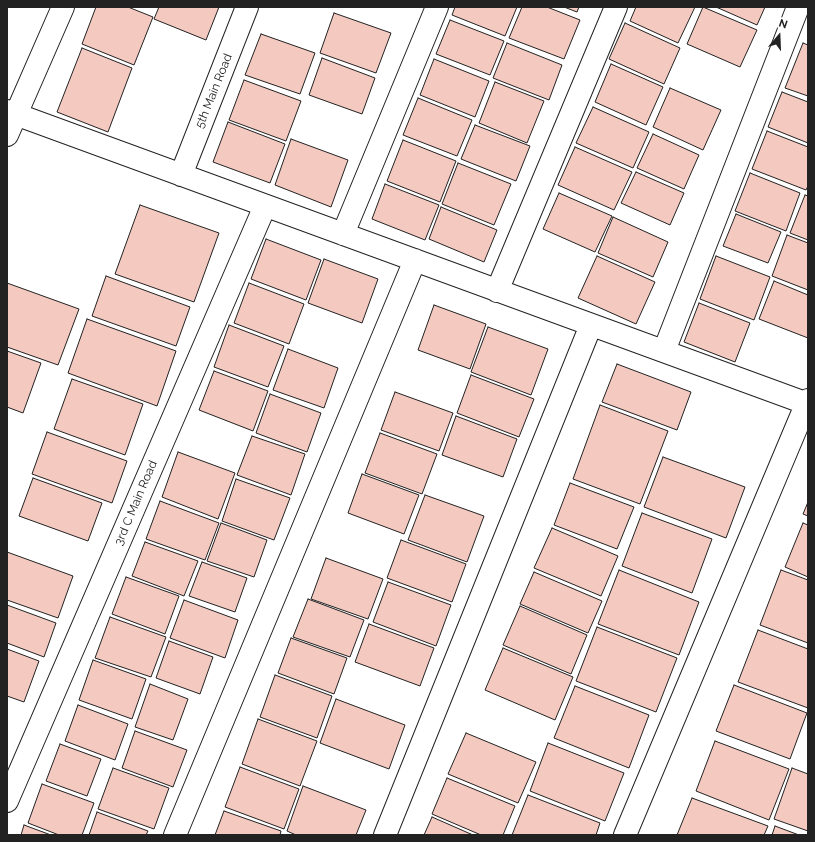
<!DOCTYPE html>
<html>
<head>
<meta charset="utf-8">
<style>
	body { margin:0 }
	#map { position:relative; width:815px; height:842px; overflow:hidden; background:#fff; font-family:Raleway,sans-serif }
	canvas { display:block }
	.frame { position:absolute; inset:0; border:8px solid #222; pointer-events:none }
	.north { position:absolute; left:759px; top:16px; width:40px; height:40px; -webkit-text-stroke:3px #fff; paint-order:stroke; rotate:19deg; font-size:11px; font-weight:700; line-height:16px; text-align:center; color:#222 }
	.north::after { content:''; display:block; margin:auto; width:14px; height:18px; background:#222; clip-path:polygon(50% 0,100% 100%,50% 72%,0 100%) }
</style>
</head>
<body>
<div id="map">
<canvas width="815" height="842"></canvas>
<div class="frame"></div>
<div class="north">N</div>
</div>
<script>
const ctx = document.querySelector('canvas').getContext('2d');
ctx.lineJoin = 'round';
function fillPath(path, color) { ctx.fillStyle = color; ctx.fill(path, 'evenodd'); }
const poly = rows => new Path2D(rows.map(r => 'M' + r).join(''));
function trace(path, color, width, dash) { ctx.strokeStyle = color; ctx.lineWidth = width; ctx.lineCap = dash ? 'butt' : 'round'; ctx.setLineDash(dash || []); ctx.stroke(path); }
function drawText(font, color, halo, rows, align = 'center') {
  ctx.font = font + ' Raleway,sans-serif'; ctx.lineWidth = 3; ctx.setLineDash([]); ctx.textBaseline = 'middle'; ctx.strokeStyle = halo; ctx.fillStyle = color; for (const [text, x, y, turn = 0] of rows) {
    ctx.save(); ctx.translate(x, y); ctx.rotate((+turn || 0) * Math.PI / 180); ctx.textAlign = isNaN(turn) ? turn : align; if (halo) ctx.strokeText(text, 0, 0); ctx.fillText(text, 0, 0); ctx.restore();
  }
}
const building = poly([
	[96,7,128,7,153,17,134,65,82,44,96,7],
	[159,7,219,7,206,40,154,19,159,7],
	[455,7,517,7,505,36,452,15,455,7],
	[522,7,547,7,580,20,564,59,509,38,522,7],
	[564,7,579,7,577,12,564,7],
	[636,7,695,7,678,43,630,21,636,7],
	[703,7,757,30,740,67,687,44,703,7],
	[716,7,765,7,757,25,716,7],
	[334,13,391,33,376,73,320,53,334,13],
	[450,20,504,41,490,75,436,54,450,20],
	[625,23,680,48,664,84,609,59,625,23],
	[261,34,315,53,300,94,245,75,261,34],
	[507,43,562,65,549,100,493,78,507,43],
	[803,43,808,45,808,96,785,88,803,43],
	[82,48,132,68,108,132,57,112,82,48],
	[322,58,375,78,362,114,309,95,322,58],
	[434,59,489,81,475,117,420,95,434,59],
	[611,64,663,87,646,125,595,102,611,64],
	[244,80,301,101,286,141,229,120,244,80],
	[495,82,544,101,527,143,479,123,495,82],
	[670,88,721,110,703,150,653,127,670,88],
	[782,92,808,102,808,143,768,127,782,92],
	[418,98,472,120,457,156,403,135,418,98],
	[593,107,649,132,633,168,576,143,593,107],
	[228,122,285,144,270,183,213,162,228,122],
	[475,125,530,146,516,181,461,159,475,125],
	[767,131,808,147,808,186,806,190,752,169,767,131],
	[653,134,699,155,684,189,637,168,653,134],
	[291,139,348,160,331,207,275,185,291,139],
	[403,140,456,161,440,202,387,181,403,140],
	[575,147,632,172,614,210,558,185,575,147],
	[458,163,511,184,494,225,442,204,458,163],
	[636,172,684,193,670,225,621,203,636,172],
	[750,173,800,193,786,231,735,211,750,173],
	[385,184,439,205,425,240,372,219,385,184],
	[559,193,612,216,595,252,543,229,559,193],
	[805,195,808,196,808,240,790,233,805,195],
	[140,205,219,233,194,302,115,274,140,205],
	[441,207,497,230,484,262,429,239,441,207],
	[736,214,781,232,768,263,723,246,736,214],
	[613,217,668,242,653,277,598,253,613,217],
	[787,235,808,243,808,290,772,276,787,235],
	[266,239,321,260,306,300,251,279,266,239],
	[597,256,655,282,636,324,578,298,597,256],
	[716,256,770,277,754,320,700,299,716,256],
	[324,259,378,279,362,323,308,303,324,259],
	[106,276,190,307,176,346,92,316,106,276],
	[774,281,808,295,808,338,759,319,774,281],
	[7,283,79,309,58,365,7,347,7,283],
	[249,283,304,304,289,344,234,323,249,283],
	[699,303,750,323,735,362,684,342,699,303],
	[434,305,486,324,470,369,418,350,434,305],
	[87,319,176,351,157,406,68,373,87,319],
	[229,325,284,346,268,387,214,367,229,325],
	[488,327,548,349,531,395,471,372,488,327],
	[288,349,338,368,324,408,273,390,288,349],
	[7,351,41,363,23,413,7,407,7,351],
	[617,364,691,392,677,430,602,402,617,364],
	[214,371,268,391,253,431,199,410,214,371],
	[471,375,534,399,519,437,457,413,471,375],
	[72,379,143,404,125,455,54,429,72,379],
	[395,392,453,413,439,451,381,430,395,392],
	[270,394,321,413,307,452,256,433,270,394],
	[600,405,668,431,640,504,573,479,600,405],
	[456,416,517,439,503,477,442,455,456,416],
	[47,432,127,461,112,503,32,474,47,432],
	[380,433,437,454,422,494,365,473,380,433],
	[252,436,305,454,291,495,237,475,252,436],
	[178,452,235,473,218,519,162,497,178,452],
	[663,457,745,487,726,538,644,507,663,457],
	[362,474,419,495,404,534,348,513,362,474],
	[33,478,102,503,88,541,19,516,33,478],
	[236,479,290,498,274,540,222,521,236,479],
	[570,483,634,507,617,549,554,525,570,483],
	[425,495,484,516,467,562,408,540,425,495],
	[160,501,219,523,205,560,146,539,160,501],
	[808,502,808,516,803,514,808,502],
	[642,513,712,539,692,593,622,566,642,513],
	[221,523,267,540,254,577,207,561,221,523],
	[803,523,808,525,808,577,785,567,803,523],
	[552,528,618,556,601,596,534,568,552,528],
	[401,540,466,564,452,602,387,578,401,540],
	[145,542,198,561,184,596,132,576,145,542],
	[7,552,73,576,58,618,7,600,7,552],
	[326,558,383,579,368,619,311,599,326,558],
	[202,562,247,578,235,612,189,596,202,562],
	[619,570,699,602,679,655,598,624,619,570],
	[781,570,808,580,808,643,760,625,781,570],
	[534,572,602,601,588,633,520,604,534,572],
	[126,577,179,596,165,634,112,614,126,577],
	[388,582,451,605,436,646,373,622,388,582],
	[308,599,364,620,350,657,293,637,308,599],
	[184,600,238,620,225,658,170,638,184,600],
	[7,605,56,623,44,657,7,643,7,605],
	[520,606,587,635,571,674,503,645,520,606],
	[110,617,166,637,151,677,95,658,110,617],
	[369,624,434,648,420,686,355,662,369,624],
	[597,627,677,658,656,712,576,681,597,627],
	[758,630,808,649,808,708,738,682,758,630],
	[291,638,347,658,334,694,278,673,291,638],
	[169,641,213,657,200,694,156,678,169,641],
	[503,648,573,677,555,720,485,690,503,648],
	[7,649,39,661,24,702,7,696,7,649],
	[93,660,146,679,132,719,79,700,93,660],
	[275,675,332,696,317,738,260,717,275,675],
	[150,684,188,699,173,740,135,727,150,684],
	[734,685,807,713,790,759,716,731,734,685],
	[575,686,649,715,629,768,554,738,575,686],
	[336,699,405,725,389,769,320,743,336,699],
	[78,705,128,724,115,760,65,741,78,705],
	[258,719,317,741,300,786,242,764,258,719],
	[135,731,187,750,173,787,122,768,135,731],
	[466,733,536,762,518,803,448,774,466,733],
	[715,741,789,769,769,820,696,791,715,741],
	[548,743,624,773,605,821,530,791,548,743],
	[60,744,101,759,87,796,46,781,60,744],
	[240,767,299,789,284,829,225,807,240,767],
	[113,768,169,788,154,829,98,809,113,768],
	[792,768,808,774,808,831,774,819,792,768],
	[447,778,515,806,503,835,481,835,432,814,447,778],
	[42,784,94,803,82,835,59,835,28,823,42,784],
	[303,786,366,810,356,835,296,835,287,831,303,786],
	[528,795,600,823,596,835,512,835,528,795],
	[692,798,768,826,764,835,677,835,692,798],
	[224,811,281,831,280,835,215,835,224,811],
	[97,812,148,831,146,835,89,835,97,812],
	[432,817,473,835,424,835,432,817],
	[24,825,51,835,21,835,24,825],
	[775,826,799,835,772,835,775,826]
]);
const minor = poly([
	[7,111,808,404],
	[7,135,63,7],
	[181,175,247,7],
	[343,234,437,7],
	[497,291,616,7],
	[664,351,798,7],
	[7,801,265,206],
	[175,835,415,260],
	[385,835,591,325],
	[625,835,808,400]
]);
const streetNames = [
	["5th Main Road",214,91,-68],
	["3rd C Main Road",136,503,-67]
];
fillPath(building, '#f3c9c0');
trace(building, '#222', 1);
trace(minor, '#222', 24);
trace(minor, '#fff', 22);
drawText('12px', '#222', '#fff', streetNames);
</script>
</body>
</html>
